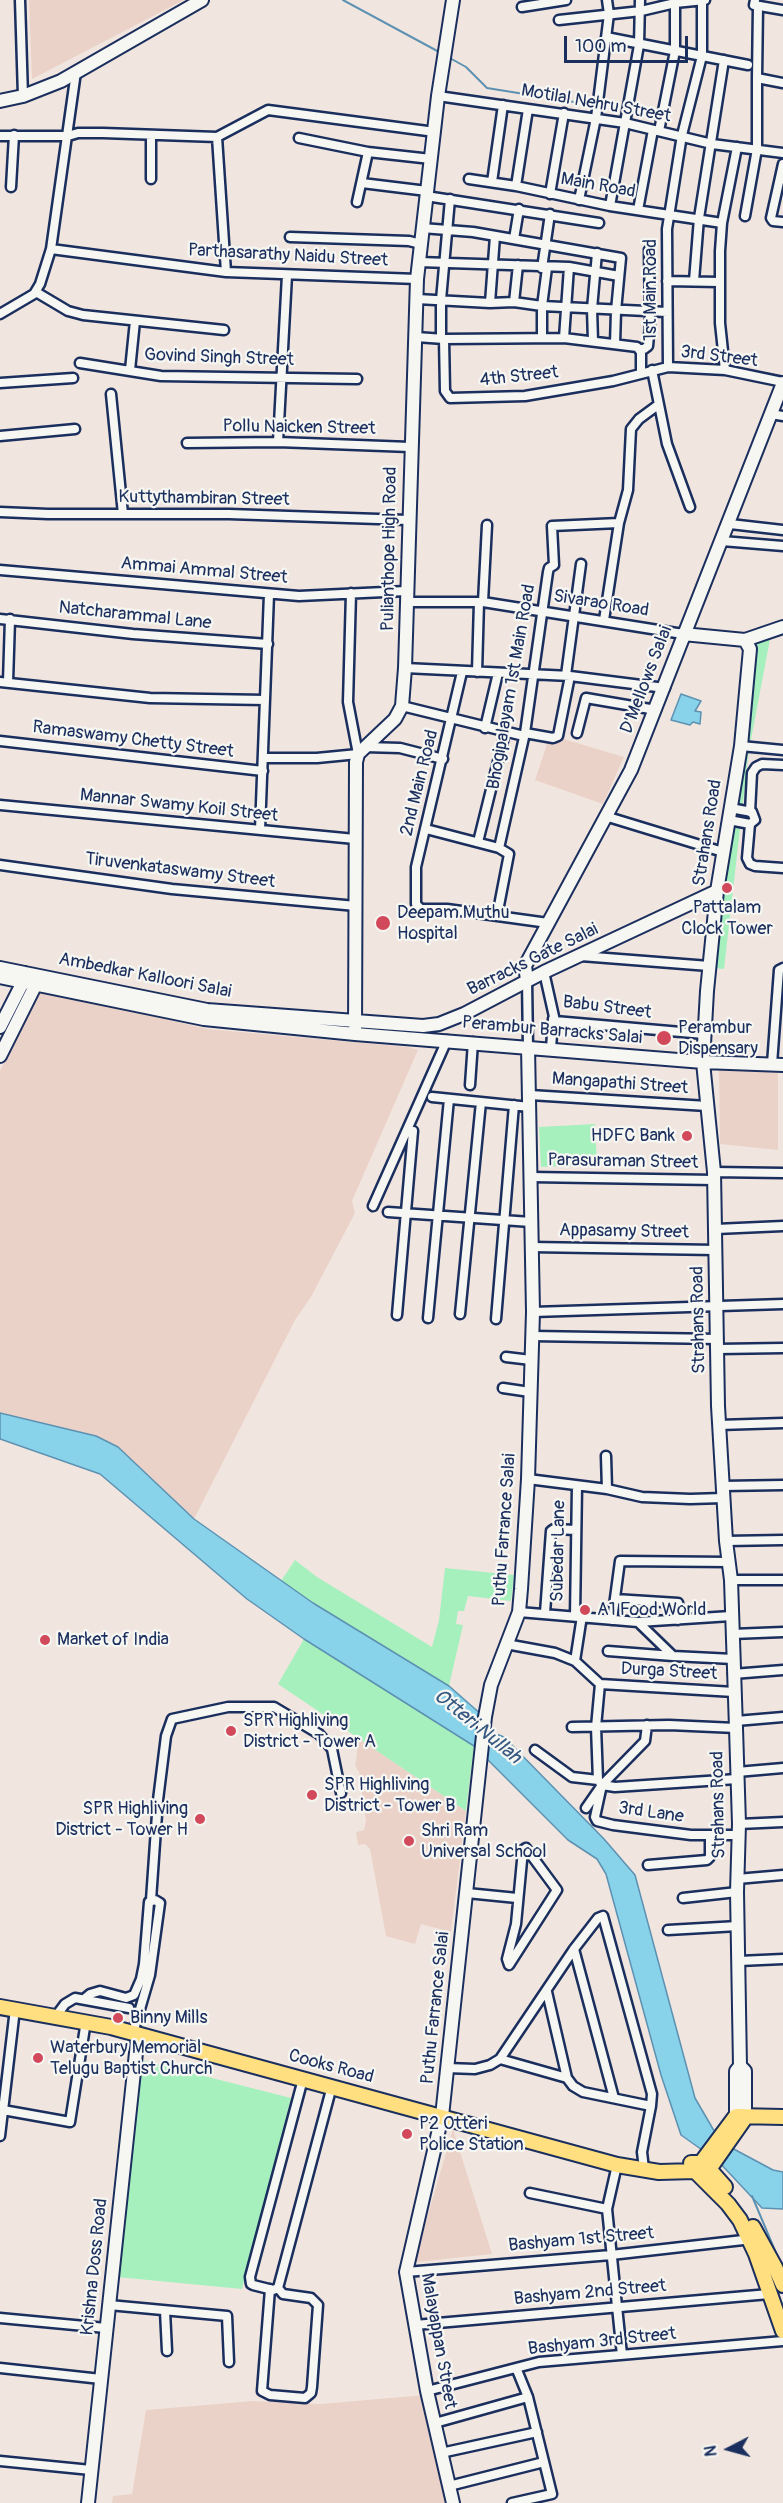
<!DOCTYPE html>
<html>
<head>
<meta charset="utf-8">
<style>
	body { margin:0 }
	#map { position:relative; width:783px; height:2503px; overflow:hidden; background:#f1e6df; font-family:Pangolin,sans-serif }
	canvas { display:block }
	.north { position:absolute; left:699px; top:2419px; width:60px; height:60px; -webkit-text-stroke:4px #f6f6f2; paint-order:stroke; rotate:264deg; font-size:16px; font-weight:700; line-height:24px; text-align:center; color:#1b2f5e }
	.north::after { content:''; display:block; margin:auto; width:21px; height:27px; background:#1b2f5e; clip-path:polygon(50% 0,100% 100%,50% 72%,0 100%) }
	.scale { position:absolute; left:564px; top:36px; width:124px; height:27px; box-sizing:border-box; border:3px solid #1b2f5e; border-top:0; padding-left:8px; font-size:18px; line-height:21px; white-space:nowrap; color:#1b2f5e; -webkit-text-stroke:4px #f6f6f2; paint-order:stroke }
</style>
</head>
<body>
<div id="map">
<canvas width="783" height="2503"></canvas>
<div class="north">N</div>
<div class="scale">100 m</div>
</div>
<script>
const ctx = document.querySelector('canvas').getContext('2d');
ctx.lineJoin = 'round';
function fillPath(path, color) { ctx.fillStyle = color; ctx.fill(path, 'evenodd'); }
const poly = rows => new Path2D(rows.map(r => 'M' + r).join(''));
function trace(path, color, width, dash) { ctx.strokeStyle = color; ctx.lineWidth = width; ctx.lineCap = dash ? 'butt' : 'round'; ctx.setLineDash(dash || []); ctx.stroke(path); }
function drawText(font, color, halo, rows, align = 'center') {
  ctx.font = font + ' Pangolin,sans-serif'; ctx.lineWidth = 4.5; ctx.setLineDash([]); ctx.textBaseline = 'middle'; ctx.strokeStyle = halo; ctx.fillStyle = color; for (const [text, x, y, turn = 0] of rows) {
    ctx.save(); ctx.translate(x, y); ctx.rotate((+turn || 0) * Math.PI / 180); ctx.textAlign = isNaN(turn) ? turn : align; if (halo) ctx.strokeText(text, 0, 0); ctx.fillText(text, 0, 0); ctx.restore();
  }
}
const built = poly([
	[29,0,184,0,32,79],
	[550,735,624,757,603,804,535,780],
	[46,991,207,1029,408,1047,418,1050,352,1201,355,1213,311,1297,295,1320,194,1519,118,1447,0,1413,0,1071,36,993],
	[719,1068,778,1071,778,1150,720,1144],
	[355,1736,466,1811,451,1932,421,1924,415,1944,386,1936,370,1849,365,1844,358,1845,356,1832,364,1830,366,1820,359,1772,355,1766,357,1754],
	[453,2129,492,2254,417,2262,416,2255],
	[425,2395,450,2503,112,2503,113,2496,132,2494,146,2410,253,2401,320,2404]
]);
const green = poly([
	[771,634,749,750,724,969,714,968,732,807,756,644],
	[595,1124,597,1164,541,1167,539,1127],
	[295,1560,317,1577,432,1647,439,1620,445,1568,514,1575,511,1601,468,1596,464,1611,458,1611,456,1624,463,1625,449,1686,348,1626,281,1581],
	[304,1639,474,1746,466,1811,278,1684],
	[141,2060,291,2098,242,2289,117,2277]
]);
const water = poly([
	[681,694,701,701,695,711,701,712,700,724,693,722,690,725,671,720,681,694],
	[0,1413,96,1436,118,1447,194,1519,313,1603,449,1686,491,1723,491,1732,504,1737,604,1839,635,1875,695,2098,713,2129,730,2147,773,2170,783,2172,783,2209,762,2208,719,2162,681,2135,661,2075,606,1874,597,1859,568,1840,474,1746,304,1639,247,1599,100,1474,0,1439,0,1413]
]);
const stream = poly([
	[343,0,441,53],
	[448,57,466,67,487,88,574,102],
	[752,2196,779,2260]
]);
const street = poly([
	[20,0,23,96],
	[755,0,754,5,783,10],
	[758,6,757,78,783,83],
	[522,7,566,0],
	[559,20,641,11,675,3,705,0],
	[606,37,748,65],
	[438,96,625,123,712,144,783,153],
	[659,131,675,51,675,3],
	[0,136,68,136,78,133,103,133,217,137,268,110,435,132],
	[151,136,151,179],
	[217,137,226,272],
	[299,138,368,152,431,159],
	[783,164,771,218,773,221,783,222],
	[469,179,516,186,610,206,722,223],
	[492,182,503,105],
	[362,183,427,191],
	[516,186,528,109],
	[11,187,14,135],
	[550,194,564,113],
	[426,196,599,223],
	[579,200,596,118,609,14,607,0],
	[357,202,368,152],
	[610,206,639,45,640,0],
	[638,210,653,130],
	[745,216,757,149,757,78],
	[422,228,473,232,621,258,616,311,615,344],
	[290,237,409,241,421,244],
	[514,239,519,209],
	[51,249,226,272,417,279],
	[419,262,569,267,619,276],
	[542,268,550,214],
	[667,281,719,282],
	[694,281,699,218,724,60],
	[36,292,68,311,83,315,224,330],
	[417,299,490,303,514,302,542,306,667,312],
	[514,302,518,265],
	[490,303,495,236],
	[0,314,34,294,40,284,51,249,76,72],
	[416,337,444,339,564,338,637,347,641,352,641,373],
	[441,338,441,300,450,199],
	[542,338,542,306,547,268],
	[564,338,569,267],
	[444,339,445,391,450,398,525,396,613,381,668,367,725,370,783,382],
	[593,341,592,309,597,253],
	[639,349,644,349,648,346,650,325,649,250],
	[80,363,161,376,357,379],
	[668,367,667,229,682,135,702,56,702,0],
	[130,370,135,321],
	[652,370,667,444,690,507],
	[725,370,720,323,720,251,722,223,737,147],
	[0,383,73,378],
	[111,394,123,514],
	[771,414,783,416],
	[0,436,75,429],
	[278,442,287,275],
	[187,443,278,442,410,447],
	[0,512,48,514,229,514,408,520],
	[730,524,783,530],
	[722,541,783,546],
	[0,570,299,596,406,591],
	[406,602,483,602,683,634],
	[483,602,487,525],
	[0,619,133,634,268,644],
	[604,620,619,523,628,490,631,429,639,419,658,405],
	[405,668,570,676,665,688],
	[462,672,416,867,416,904,421,909,447,909,548,923],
	[477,672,479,602],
	[566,675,581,564],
	[0,682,150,698,265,700],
	[8,682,10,619],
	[402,706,524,736],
	[485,728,498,673],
	[525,733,553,738,558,736,570,676],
	[577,733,586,698,656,710],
	[0,741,263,771],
	[741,746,783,750],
	[365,747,400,748,443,759],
	[263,758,317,758,358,754,348,702,351,593],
	[0,805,355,839],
	[750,812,752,773,756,767,762,764,783,765],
	[605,816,723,852],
	[729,820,750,824,755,820,752,812,730,808],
	[750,824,747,858,750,864,755,866,783,868],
	[426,829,499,848,525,733,548,572,549,568,554,565,552,526,619,523],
	[260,830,269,594],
	[478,842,505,733],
	[0,865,172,889,356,906],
	[497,916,509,854,499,848],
	[581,956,709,966],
	[544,972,555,1021,704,1034],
	[527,980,528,1047],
	[551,1049,553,1019],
	[772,1064,779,970,783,968],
	[470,1085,473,1042],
	[530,1095,707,1106],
	[432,1097,530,1107],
	[714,1172,783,1173],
	[531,1177,714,1180],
	[373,1206,447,1040],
	[388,1212,531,1222],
	[716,1229,783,1226],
	[531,1247,716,1250],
	[533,1312,783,1304],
	[460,1314,481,1102],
	[397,1315,413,1131],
	[428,1318,449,1099],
	[496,1319,514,1105],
	[532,1336,718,1339],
	[718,1349,783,1348],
	[506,1357,531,1360],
	[503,1388,530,1392],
	[719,1425,783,1423],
	[606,1456,607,1489],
	[528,1479,607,1489,642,1497,690,1499,723,1498],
	[723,1486,783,1485],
	[726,1541,783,1540],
	[731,1580,783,1580],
	[615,1599,678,1603,678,1620],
	[519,1612,638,1622,673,1656,733,1659],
	[545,1613,551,1531,554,1529,576,1530],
	[575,1616,577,1486],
	[612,1620,620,1561,729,1562],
	[638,1622,731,1616],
	[732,1634,783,1632],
	[506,1644,555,1653,575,1661,600,1684,734,1692],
	[608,1651,673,1656],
	[575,1661,582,1616],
	[733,1674,783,1670],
	[600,1684,596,1727,598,1780,602,1785],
	[736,1721,783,1717],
	[572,1727,669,1725,736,1728],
	[535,1750,572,1777,598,1780],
	[737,1772,783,1768],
	[602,1785,595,1817,597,1821,613,1825,691,1835,738,1835],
	[602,1785,615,1787,737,1779],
	[586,1808,602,1785,645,1741,647,1725],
	[739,1824,783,1822],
	[526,1848,557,1890,509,1965,507,1959,516,1924,523,1850,526,1848],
	[648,1865,707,1860,710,1857,710,1835],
	[737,1879,783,1875],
	[467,1893,517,1898],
	[683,1898,737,1892],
	[151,1900,158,1800,166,1736,172,1719,228,1707,274,1707,319,1734,332,1749,341,1793],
	[668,1930,738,1926],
	[574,1949,614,2098],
	[739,1961,783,1959],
	[547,1992,567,2078],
	[84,1999,90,1994,100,1991,126,1998,134,1995,141,1979,144,1964,149,1902,155,1900,160,1903,150,1975,133,2033],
	[56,2016,65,2004,75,1998,129,2008],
	[500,2059,574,1949,598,1918,603,1916,652,2094,651,2106],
	[447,2068,475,2069,490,2065,500,2059,567,2078,573,2086,583,2092,651,2106,642,2152,644,2169],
	[303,2079,250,2277,251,2284,253,2285,273,2290,278,2288,332,2086],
	[3,2110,70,2122,86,2021],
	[0,2136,15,2009],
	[617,2165,607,2209,622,2355],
	[530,2193,607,2209],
	[406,2272,611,2255,752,2239],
	[270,2289,262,2391,270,2395,305,2398,311,2393,312,2387,318,2305,311,2298,283,2294,278,2288],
	[109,2305,227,2316,229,2362],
	[165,2311,167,2351],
	[0,2318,106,2328],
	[415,2325,769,2294],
	[0,2368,101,2379],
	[427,2391,539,2362,783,2341],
	[435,2423,528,2397],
	[441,2453,537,2432],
	[0,2461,91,2470],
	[449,2486,544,2462],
	[512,2503,552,2494,528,2397,517,2370]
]);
const secondary = poly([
	[0,101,23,96,61,81,202,0],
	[683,634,745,640,750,649,741,746,717,891,707,991,703,1062,714,1172,718,1406,726,1541,731,1580,736,1728,739,1824,737,1892,740,2066,736,2071,736,2116],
	[745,640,783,627],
	[0,968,207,1010,423,1026,439,1024,464,1014,544,972,717,891],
	[0,977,204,1019,355,1034,703,1062,783,1065],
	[527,980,525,966,631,770,783,383],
	[0,1027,24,980,25,973],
	[355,1034,356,762,358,754,395,719,402,706,405,668,417,279,438,96,453,0],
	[0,1056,39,978],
	[740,2066,745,2071,745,2118],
	[88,2503,138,2034],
	[453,2503,427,2391,406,2272,442,2116,485,1717,491,1685,519,1612,521,1589,528,1479,533,1312,528,1047]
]);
const primary = poly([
	[0,2007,111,2027,617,2165,659,2172,695,2171,728,2204,740,2220,756,2254,783,2331],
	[691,2163,697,2163,709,2169,725,2187],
	[695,2171,736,2116,783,2117],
	[705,2175,745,2118],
	[753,2227,775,2267,783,2285]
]);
const markers = [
	[727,888,6,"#d1495b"],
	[383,923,8,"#d1495b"],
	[664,1038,8,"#d1495b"],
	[687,1136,6,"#d1495b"],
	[585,1610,6,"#d1495b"],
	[45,1640,6,"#d1495b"],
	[231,1731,6,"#d1495b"],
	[312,1795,6,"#d1495b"],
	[200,1819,6,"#d1495b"],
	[409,1841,6,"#d1495b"],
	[118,2018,6,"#d1495b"],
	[38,2058,6,"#d1495b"],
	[407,2134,6,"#d1495b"]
];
const streetNames = [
	["Motilal Nehru Street",596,104,10],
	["Main Road",598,186,10],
	["Parthasarathy Naidu Street",288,256,3],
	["1st Main Road",651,290,-90],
	["3rd Street",719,357,7],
	["Govind Singh Street",219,358,2],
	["4th Street",519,377,-6],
	["Pollu Naicken Street",299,428,1],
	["Kuttythambiran Street",204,499,1],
	["Pulianthope High Road",390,549,-89],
	["Ammai Ammal Street",204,571,5],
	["Sivarao Road",601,604,9],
	["Natcharammal Lane",135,616,6],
	["D'Mellows Salai",647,680,-69],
	["Bhogipalayam 1st Main Road",512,687,-80],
	["Ramaswamy Chetty Street",133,740,7],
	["2nd Main Road",420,783,-76],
	["Mannar Swamy Koil Street",179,806,6],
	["Strahans Road",708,833,-81],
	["Tiruvenkataswamy Street",180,871,7],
	["Barracks Gate Salai",533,960,-26],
	["Ambedkar Kalloori Salai",145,976,11],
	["Babu Street",607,1008,7],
	["Perambur Barracks Salai",552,1031,5],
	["Mangapathi Street",620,1084,4],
	["Parasuraman Street",623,1162,1],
	["Appasamy Street",624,1232,1],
	["Strahans Road",699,1320,-91],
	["Puthu Farrance Salai",505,1530,-86],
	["Subedar Lane",559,1551,-89],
	["Durga Street",669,1672,3],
	["Strahans Road",719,1805,-91],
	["3rd Lane",651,1813,8],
	["Puthu Farrance Salai",436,2008,-84],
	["Cooks Road",331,2067,15],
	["Bashyam 1st Street",581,2240,-5],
	["Krishna Doss Road",95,2267,-84],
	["Bashyam 2nd Street",590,2293,-5],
	["Malayappan Street",438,2341,80],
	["Bashyam 3rd Street",602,2342,-6]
];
const poiNames = [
	["Pattalam",727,908,"center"],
	["Clock Tower",727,929,"center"],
	["Deepam Muthu",397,913],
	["Hospital",397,934],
	["Perambur",678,1028],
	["Dispensary",678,1049],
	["HDFC Bank",675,1136,"right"],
	["A1 Food World",597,1610],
	["Market of India",57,1640],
	["SPR Highliving",243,1721],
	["District - Tower A",243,1742],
	["SPR Highliving",324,1785],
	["District - Tower B",324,1806],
	["SPR Highliving",188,1809,"right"],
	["District - Tower H",188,1830,"right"],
	["Shri Ram",421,1831],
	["Universal School",421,1852],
	["Binny Mills",130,2018],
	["Waterbury Memorial",50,2048],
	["Telugu Baptist Church",50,2069],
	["P2 Otteri",419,2124],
	["Police Station",419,2145]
];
const waterNames = [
	["Otteri Nullah",477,1727,39]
];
fillPath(built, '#ebd2c8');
fillPath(green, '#a6f0be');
fillPath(water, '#89d3ea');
trace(water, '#5d91b2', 1.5);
trace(stream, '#5d91b2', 2);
trace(street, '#1b2f5e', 13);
trace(secondary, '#1b2f5e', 16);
trace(primary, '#1b2f5e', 18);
trace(street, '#f6f6f2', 8);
trace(secondary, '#f6f6f2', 12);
trace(primary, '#ffdf80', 14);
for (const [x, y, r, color] of markers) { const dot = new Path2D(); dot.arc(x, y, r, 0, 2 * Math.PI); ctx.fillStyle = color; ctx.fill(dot); trace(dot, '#f6f6f2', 2); }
drawText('18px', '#1b2f5e', '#f6f6f2', streetNames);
drawText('18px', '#1b2f5e', '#f6f6f2', poiNames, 'left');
drawText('italic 20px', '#365881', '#f6f6f2', waterNames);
</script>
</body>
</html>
